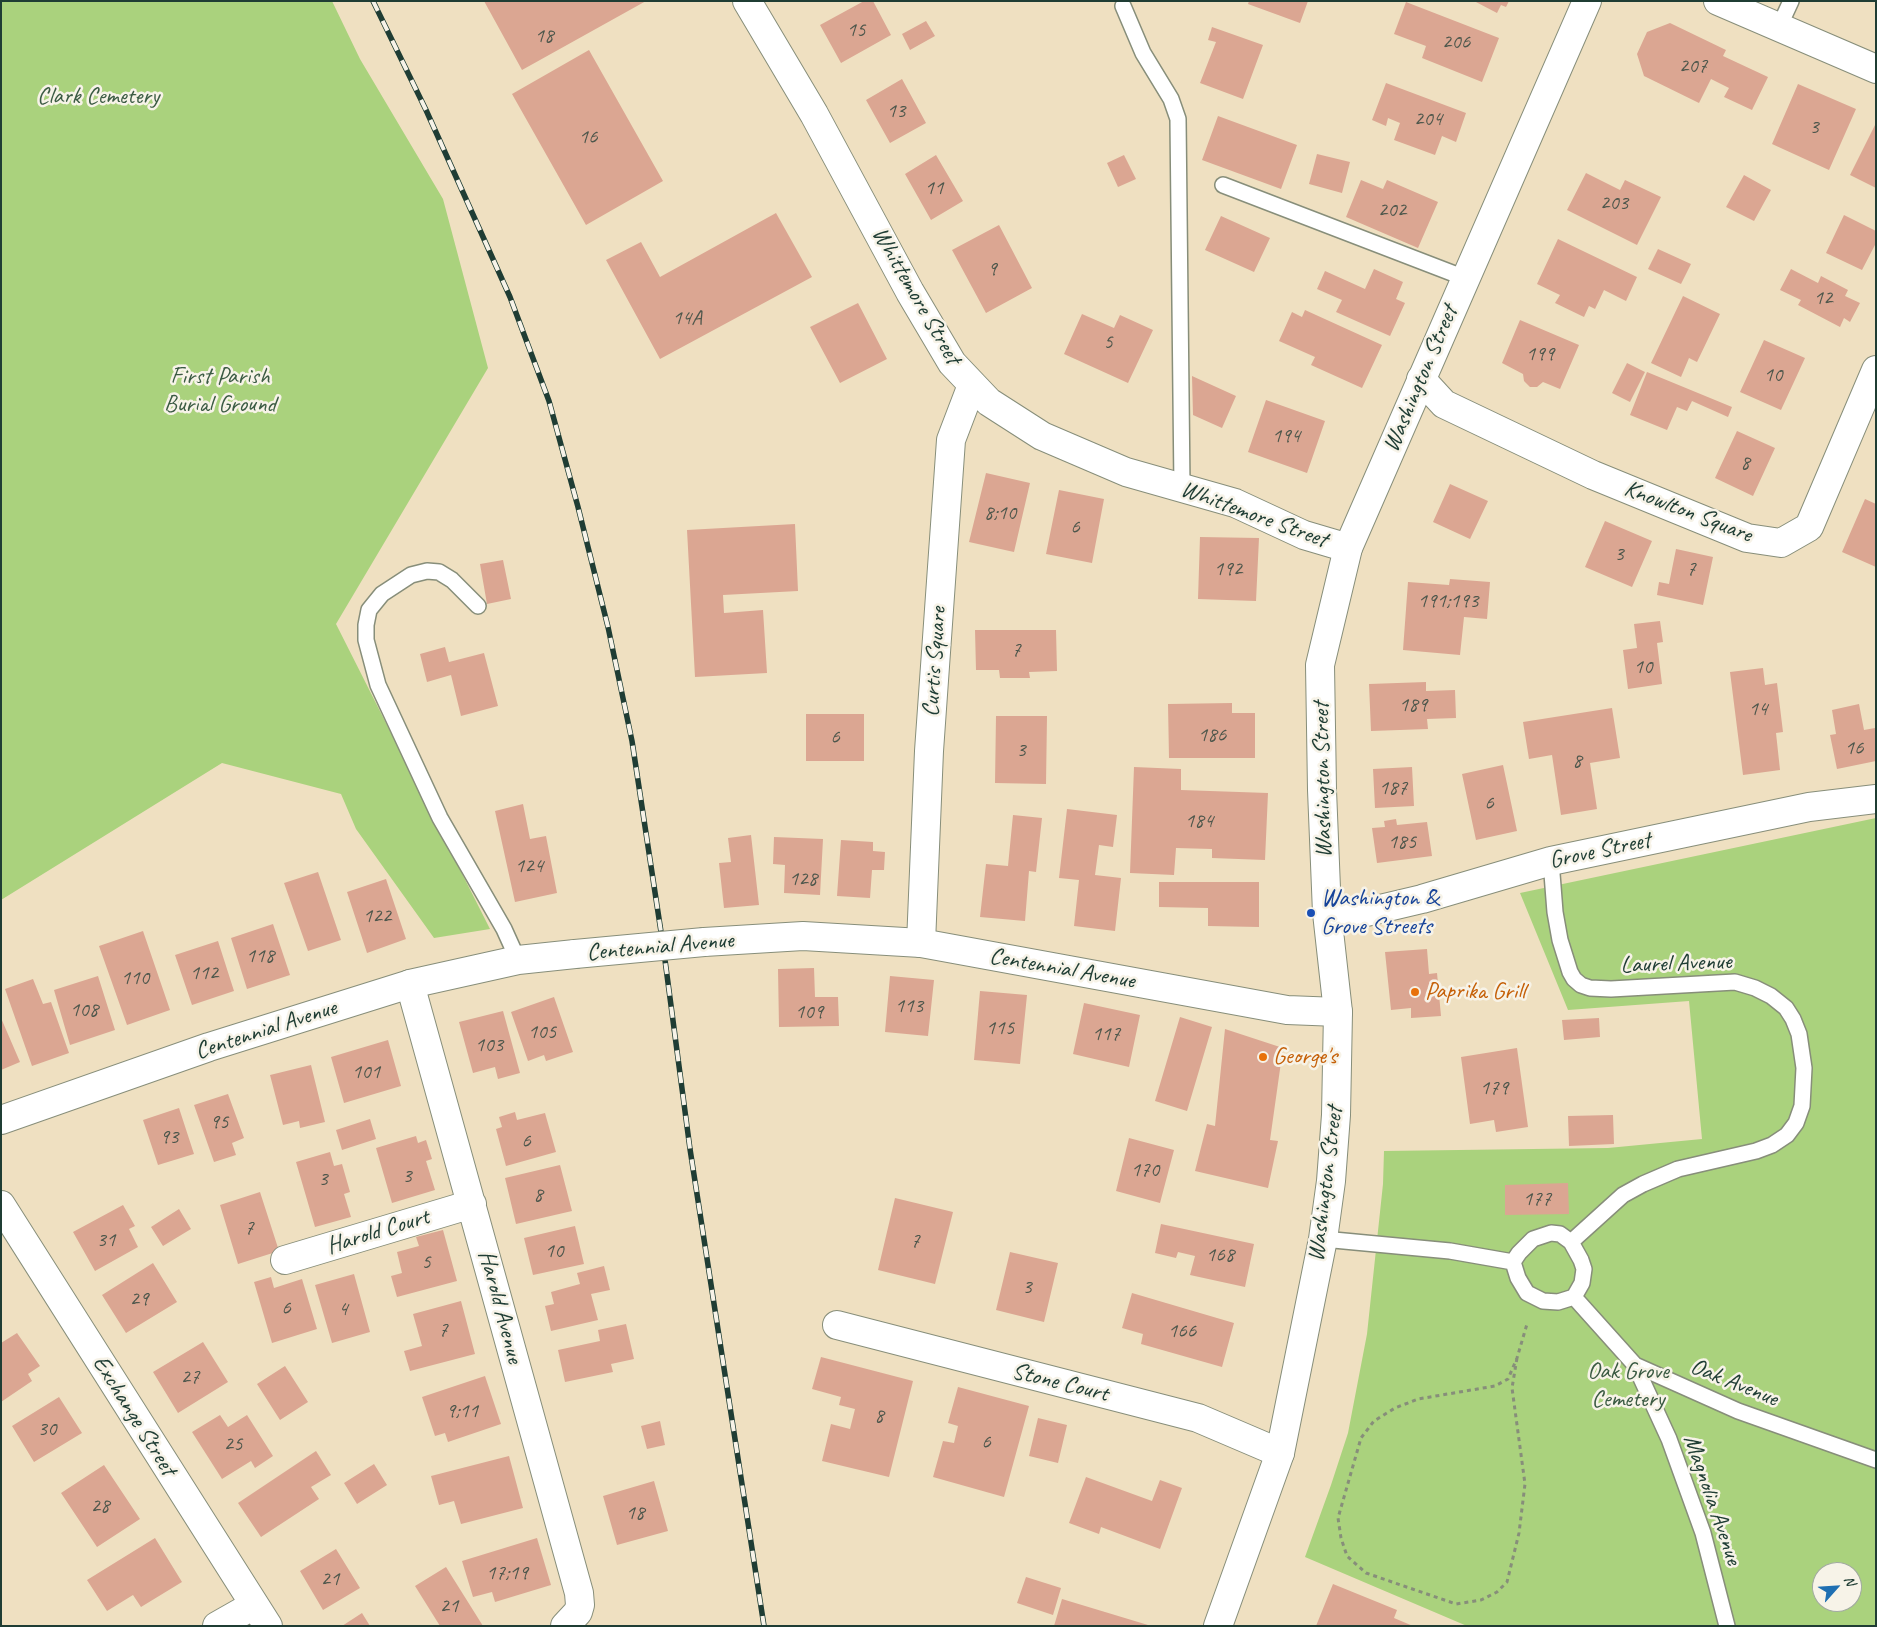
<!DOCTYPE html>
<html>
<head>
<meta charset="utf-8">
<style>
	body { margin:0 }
	#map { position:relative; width:1877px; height:1627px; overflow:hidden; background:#efe0c1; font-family:Caveat,sans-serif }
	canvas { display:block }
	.frame { position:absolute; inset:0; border:2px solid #1f3d34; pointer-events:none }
	.north { position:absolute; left:1812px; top:1562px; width:50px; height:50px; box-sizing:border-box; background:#f7f3e8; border:1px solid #a1aaa0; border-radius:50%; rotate:64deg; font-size:14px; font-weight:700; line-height:20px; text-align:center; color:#1f3d34 }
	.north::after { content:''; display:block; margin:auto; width:18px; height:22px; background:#1f6fb2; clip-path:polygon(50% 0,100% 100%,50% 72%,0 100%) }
</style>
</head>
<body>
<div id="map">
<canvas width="1877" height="1627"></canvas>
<div class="frame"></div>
<div class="north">N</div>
</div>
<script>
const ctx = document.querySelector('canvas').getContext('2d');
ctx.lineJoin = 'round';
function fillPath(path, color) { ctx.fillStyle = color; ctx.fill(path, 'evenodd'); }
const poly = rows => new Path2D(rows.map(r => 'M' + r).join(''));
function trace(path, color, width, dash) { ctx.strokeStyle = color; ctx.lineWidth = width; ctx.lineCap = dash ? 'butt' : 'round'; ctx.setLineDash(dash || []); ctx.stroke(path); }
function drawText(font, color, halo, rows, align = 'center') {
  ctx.font = font + ' Caveat,sans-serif'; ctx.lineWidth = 5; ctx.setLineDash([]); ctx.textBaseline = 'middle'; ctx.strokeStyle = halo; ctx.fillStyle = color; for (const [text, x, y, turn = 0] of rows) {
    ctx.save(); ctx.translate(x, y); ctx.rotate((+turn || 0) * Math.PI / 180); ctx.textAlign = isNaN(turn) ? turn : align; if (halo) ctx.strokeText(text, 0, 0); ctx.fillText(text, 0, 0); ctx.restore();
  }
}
const green = poly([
	[1,1,332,1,360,59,443,199,488,368,336,624,490,929,434,938,356,829,341,794,222,763,1,900],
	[1876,818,1876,1626,1467,1626,1305,1557,1331,1485,1348,1433,1367,1334,1383,1184,1384,1151,1608,1148,1702,1139,1689,1001,1568,1010,1520,893],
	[1822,1572,1852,1572,1852,1602,1822,1602]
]);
const building = poly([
	[484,1,646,1,522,70],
	[864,1,873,1,891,35,841,63,820,25],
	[1249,1,1308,1,1300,23,1248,4],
	[1474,1,1509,1,1506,7,1501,5,1497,13],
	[1406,2,1499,38,1482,82,1422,58,1426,46,1394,34],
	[926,21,935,36,910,50,902,34],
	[1670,23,1726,50,1723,56,1768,77,1752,110,1724,97,1729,88,1711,79,1699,103,1644,76,1637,54,1647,32],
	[1212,27,1263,45,1243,99,1200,83,1216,42,1208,40],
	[589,50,663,181,586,225,512,94],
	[902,79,926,123,890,143,866,100],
	[1386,83,1466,113,1456,142,1442,136,1435,155,1394,140,1400,123,1388,118,1386,126,1372,120],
	[1798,84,1856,109,1829,170,1772,144],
	[1218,116,1297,145,1281,189,1202,160],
	[1876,123,1876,188,1850,175],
	[1317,154,1350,162,1342,193,1309,184],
	[936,155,963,201,931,220,905,174],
	[1124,155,1136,179,1118,187,1107,163],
	[1586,173,1620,190,1625,180,1661,197,1637,245,1567,210],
	[1744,175,1771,190,1754,221,1726,207],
	[1361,180,1383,189,1387,180,1438,202,1418,248,1346,217],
	[776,213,812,277,660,359,606,260,641,242,660,277],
	[1844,215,1876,231,1876,243,1862,270,1826,253],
	[1221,216,1270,238,1254,272,1205,250],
	[999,225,1032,288,986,313,952,250],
	[1558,239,1637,277,1626,301,1604,290,1595,309,1589,306,1584,317,1555,303,1560,295,1537,284],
	[1658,249,1691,264,1681,284,1648,269],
	[1374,269,1403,282,1396,299,1405,303,1390,336,1336,312,1342,300,1317,289,1325,271,1365,289],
	[1791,269,1818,283,1821,276,1848,290,1845,296,1860,303,1850,322,1844,318,1840,327,1798,305,1801,300,1780,290],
	[1683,296,1720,314,1697,362,1689,358,1681,377,1651,363],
	[858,303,887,359,840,383,810,327],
	[1305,310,1382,345,1362,388,1311,365,1315,357,1279,341,1292,312,1302,317],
	[1082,314,1114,328,1120,315,1153,330,1128,383,1064,354],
	[1520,320,1579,345,1560,389,1543,382,1537,387,1530,387,1524,381,1523,374,1502,363],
	[1764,340,1805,358,1781,410,1740,392],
	[1627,363,1645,372,1630,402,1612,393],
	[1647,372,1732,407,1728,417,1692,401,1687,411,1677,407,1667,430,1630,415],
	[1192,376,1236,396,1222,428,1193,415],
	[1266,400,1325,421,1307,473,1248,452],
	[1737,431,1775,448,1753,496,1715,478],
	[986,473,1030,483,1014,552,969,542],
	[1450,484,1488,501,1470,539,1433,522],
	[1059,490,1104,499,1092,563,1046,554],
	[1865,499,1876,504,1876,567,1842,552],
	[1605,521,1652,541,1632,587,1585,567],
	[795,524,798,591,723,595,724,613,763,610,767,673,695,677,687,530],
	[1200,537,1259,538,1256,601,1198,599],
	[1676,549,1713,557,1703,605,1657,595,1659,582,1669,584],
	[503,560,511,599,487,604,480,564],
	[1450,579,1490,582,1487,619,1464,617,1460,655,1403,650,1408,582,1449,585],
	[1660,621,1663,642,1657,643,1662,684,1628,689,1623,650,1637,648,1634,624],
	[975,630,1056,630,1057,671,1029,672,1030,678,1000,678,999,670,976,670],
	[445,647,449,662,484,653,498,706,461,716,451,675,427,682,420,654],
	[1763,668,1765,685,1777,683,1783,732,1776,733,1780,770,1743,775,1730,672],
	[1426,682,1426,691,1455,690,1456,718,1427,719,1428,729,1371,731,1369,684],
	[1232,703,1232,713,1255,713,1255,758,1169,758,1168,704],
	[1859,704,1864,730,1875,728,1876,761,1837,769,1830,735,1836,734,1832,710],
	[1612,708,1620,758,1590,763,1597,809,1561,815,1552,755,1529,759,1523,722],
	[806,714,864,714,864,761,806,761],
	[996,716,1047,716,1046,784,995,783],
	[1503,765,1517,831,1476,840,1462,774],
	[1134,767,1181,769,1181,790,1268,793,1265,860,1212,858,1212,849,1176,848,1174,875,1130,873],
	[1412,767,1414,806,1375,808,1373,769],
	[523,804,530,839,546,836,557,893,515,902,495,811],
	[1067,809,1117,815,1113,847,1099,845,1095,875,1121,878,1115,931,1074,926,1079,880,1059,878],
	[1013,815,1042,818,1036,872,1029,871,1025,921,980,917,986,864,1008,866],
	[1396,819,1397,825,1427,822,1432,856,1377,863,1372,828,1385,827,1384,821],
	[751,835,759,905,724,908,719,863,731,862,728,838],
	[774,837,823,839,820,895,784,893,785,865,773,864],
	[841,840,873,842,873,851,885,852,884,870,872,870,870,898,837,896],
	[318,872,341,940,308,951,284,883],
	[386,879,406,939,367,953,347,892],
	[1159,882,1259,882,1259,927,1208,926,1208,908,1159,907],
	[273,924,290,975,247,989,231,938],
	[143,931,170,1010,127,1025,99,946],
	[218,941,234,991,192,1005,175,955],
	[1427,949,1429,974,1437,973,1441,1016,1411,1018,1411,1008,1391,1010,1385,952],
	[814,968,815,997,838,997,839,1026,779,1027,778,969],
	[98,976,115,1030,70,1045,54,990],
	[890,976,934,980,928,1036,885,1032],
	[33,979,43,1004,51,1002,69,1053,32,1066,5,989],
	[980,991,1027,995,1020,1064,974,1060],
	[554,997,573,1052,546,1061,544,1055,528,1061,511,1012],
	[1084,1003,1140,1015,1129,1067,1073,1054],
	[503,1011,520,1073,498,1079,495,1067,473,1073,459,1022],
	[1180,1017,1212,1027,1187,1111,1155,1101],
	[1,1018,20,1062,1,1070],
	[1599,1018,1600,1037,1564,1040,1562,1020],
	[1225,1029,1283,1048,1270,1140,1278,1141,1268,1188,1195,1171,1207,1124,1215,1126],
	[388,1040,401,1086,344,1103,331,1057],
	[1517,1048,1528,1127,1496,1132,1494,1120,1470,1124,1461,1057],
	[311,1065,325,1122,300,1128,299,1121,283,1125,270,1075],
	[228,1094,244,1138,232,1143,236,1155,214,1162,194,1105],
	[179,1108,194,1154,158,1165,143,1120],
	[515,1112,517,1120,545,1113,556,1152,506,1166,496,1129,502,1127,499,1117],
	[1613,1115,1614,1144,1569,1146,1568,1116],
	[370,1119,376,1139,342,1150,336,1130],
	[416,1136,418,1143,426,1140,432,1159,426,1161,435,1190,392,1203,376,1148],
	[1129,1138,1174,1150,1160,1203,1116,1191],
	[330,1152,334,1166,342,1164,350,1192,344,1194,351,1217,315,1227,296,1162],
	[560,1165,572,1211,516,1224,505,1178],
	[1568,1183,1569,1214,1505,1215,1505,1185],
	[260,1192,279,1251,238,1264,220,1205],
	[895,1198,953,1212,935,1284,878,1270],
	[123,1205,135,1226,129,1229,138,1247,95,1271,73,1232],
	[179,1209,191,1229,163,1246,151,1227],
	[1161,1224,1254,1244,1245,1287,1190,1275,1195,1256,1178,1252,1176,1258,1155,1253],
	[575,1226,584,1264,533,1275,524,1238],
	[443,1230,457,1281,397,1297,391,1276,402,1273,397,1252,419,1246,416,1237],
	[1010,1252,1058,1263,1044,1322,996,1310],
	[153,1263,177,1302,126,1333,102,1295],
	[604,1266,610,1290,591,1294,598,1320,551,1331,545,1306,554,1304,551,1292,580,1284,577,1273],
	[354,1274,370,1332,332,1343,315,1285],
	[271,1277,274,1288,302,1279,317,1329,272,1343,254,1282],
	[1132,1293,1234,1323,1222,1367,1141,1344,1143,1334,1122,1328],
	[461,1301,475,1354,410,1371,404,1351,422,1346,413,1314],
	[626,1324,634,1359,611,1364,613,1372,565,1382,558,1350,600,1341,598,1330],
	[17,1333,40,1366,28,1374,32,1381,1,1402,1,1343],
	[203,1342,228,1382,178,1413,153,1372],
	[821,1357,913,1381,889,1477,822,1461,831,1424,850,1429,855,1409,839,1405,841,1397,812,1389],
	[285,1366,308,1402,280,1420,257,1384],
	[485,1376,501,1424,448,1442,445,1433,435,1436,422,1397],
	[958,1387,1029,1406,1004,1497,933,1477,943,1441,954,1443,958,1426,948,1423],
	[59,1397,82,1433,34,1462,12,1426],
	[220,1415,228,1427,247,1415,273,1456,255,1468,251,1461,222,1479,192,1432],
	[1038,1418,1067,1425,1058,1463,1029,1456],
	[660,1421,665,1445,647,1449,641,1426],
	[316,1451,331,1475,311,1487,319,1499,261,1537,238,1503],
	[509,1456,523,1508,461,1524,454,1501,439,1505,431,1476],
	[374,1464,387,1485,357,1504,344,1483],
	[104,1465,140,1519,97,1547,61,1493],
	[1086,1477,1152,1501,1160,1480,1182,1488,1160,1549,1101,1527,1099,1534,1069,1523],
	[654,1481,668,1531,617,1545,603,1496],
	[155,1538,182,1582,141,1607,133,1595,107,1611,87,1580],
	[537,1538,551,1585,495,1602,492,1592,473,1597,462,1561],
	[336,1549,360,1588,323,1610,300,1571],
	[446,1567,483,1626,440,1626,415,1586],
	[1026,1577,1061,1588,1053,1615,1017,1603],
	[1333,1584,1397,1610,1394,1618,1413,1626,1316,1626],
	[1062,1599,1148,1625,1148,1626,1054,1626],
	[362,1613,370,1626,342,1626]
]);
const path = poly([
	[1517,1358,1512,1388,1525,1484,1519,1533,1507,1582,1497,1592,1481,1600,1456,1604,1366,1573,1347,1556,1341,1538,1338,1518,1361,1438,1374,1421,1395,1408,1418,1399,1495,1386,1508,1379,1517,1358,1527,1324]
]);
const lane = poly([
	[1123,6,1143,53,1171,99,1178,119,1182,488],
	[1779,27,1791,1],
	[1223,185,1465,278],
	[478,606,452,580,439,572,427,571,411,575,382,594,369,610,366,625,366,640,378,685,440,818,504,929,518,960],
	[1551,861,1555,912,1560,940,1570,972,1574,979,1581,985,1590,988,1611,989,1735,982,1755,988,1771,996,1786,1008,1793,1019,1799,1034,1804,1068,1802,1106,1796,1123,1787,1135,1772,1145,1756,1151,1678,1169,1643,1184,1623,1195,1571,1242],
	[1323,1239,1450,1251,1513,1262,1518,1278,1527,1293,1543,1301,1558,1302,1574,1297,1582,1283,1584,1269,1581,1260,1571,1242,1560,1234,1551,1233,1533,1239,1519,1253,1513,1262],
	[1574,1297,1635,1365,1738,1411,1876,1460],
	[1635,1365,1669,1439,1703,1533,1727,1626]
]);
const street = poly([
	[747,1,814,114,910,292,952,363,989,402,1042,436,1126,472,1235,503,1304,535,1348,548],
	[1718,1,1876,69],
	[1421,379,1444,404,1593,475,1747,538,1781,543,1809,527,1876,370],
	[1327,913,1367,912,1422,899,1551,861,1809,807,1876,799],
	[921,943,929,751,951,440,972,385],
	[410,984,579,1593,580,1605,578,1612,565,1626],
	[1,1205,268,1626],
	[285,1260,472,1204],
	[837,1325,1198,1418,1280,1453],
	[217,1626,254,1605]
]);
const secondary = poly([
	[704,942,803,936,921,943,1287,1010,1338,1012],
	[1,1120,209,1047,410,984,518,960,575,954]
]);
const primary = poly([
	[1218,1626,1280,1453,1323,1239,1331,1181,1336,1115,1338,1012,1327,913,1322,790,1320,665,1348,548,1587,1]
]);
const rail = poly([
	[373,1,426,110,510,297,549,401,578,507,608,627,632,741,663,945,690,1149,764,1626]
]);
const secondaryBridge = poly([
	[575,954,704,942]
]);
const markers = [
	[1311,913,5,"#1a4fb4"],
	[1415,992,5,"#e8710a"],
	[1263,1057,5,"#e8710a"]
];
const numberNames = [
	["15",856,30],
	["18",544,36],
	["206",1456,42],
	["207",1693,66],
	["13",896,111],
	["204",1428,119],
	["3",1814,127],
	["16",588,137],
	["11",934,188],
	["203",1614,203],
	["202",1392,210],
	["9",992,269],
	["12",1823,298],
	["14A",687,318],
	["5",1108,342],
	["199",1540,354],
	["10",1773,375],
	["194",1286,436],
	["8",1745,463],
	["8;10",1000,513],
	["6",1075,527],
	["3",1619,554],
	["192",1228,569],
	["7",1691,569],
	["191;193",1448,601],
	["7",1016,650],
	["10",1643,667],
	["189",1413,705],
	["14",1758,709],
	["186",1212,735],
	["6",835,737],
	["16",1854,748],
	["3",1021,750],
	["8",1577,761],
	["187",1393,788],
	["6",1489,803],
	["184",1199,821],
	["185",1402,842],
	["124",529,866],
	["128",803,879],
	["122",377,916],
	["118",260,956],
	["112",204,973],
	["110",135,978],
	["113",909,1006],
	["108",84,1010],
	["109",809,1012],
	["115",1000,1028],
	["105",542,1032],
	["117",1106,1034],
	["103",489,1045],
	["101",366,1072],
	["179",1494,1088],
	["95",219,1122],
	["93",169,1137],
	["6",526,1141],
	["170",1145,1170],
	["3",407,1176],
	["3",323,1179],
	["8",538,1195],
	["177",1537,1199],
	["7",249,1228],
	["31",106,1240],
	["7",915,1241],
	["10",554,1251],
	["168",1220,1255],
	["5",426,1262],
	["3",1027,1287],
	["29",139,1299],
	["6",286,1308],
	["4",343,1309],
	["7",443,1330],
	["166",1182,1331],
	["27",190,1377],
	["9;11",462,1411],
	["8",879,1416],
	["30",47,1429],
	["6",986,1442],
	["25",233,1444],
	["28",100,1506],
	["18",635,1513],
	["17;19",507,1573],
	["21",330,1579],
	["21",449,1606]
];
const parkNames = [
	["Clark Cemetery",98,97],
	["First Parish",220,377],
	["Burial Ground",220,405],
	["Oak Grove",1628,1372],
	["Cemetery",1628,1400]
];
const streetNames = [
	["Whittemore Street",916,296,60],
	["Washington Street",1421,379,-67],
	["Knowlton Square",1688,512,21],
	["Whittemore Street",1254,515,20],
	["Curtis Square",935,662,-86],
	["Washington Street",1323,780,-91],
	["Grove Street",1600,851,-12],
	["Centennial Avenue",660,947,-5],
	["Laurel Avenue",1676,964,-2],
	["Centennial Avenue",1062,969,10],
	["Centennial Avenue",266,1030,-18],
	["Washington Street",1326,1184,-83],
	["Harold Court",378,1232,-17],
	["Harold Avenue",500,1307,75],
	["Stone Court",1060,1383,14],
	["Oak Avenue",1734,1383,22],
	["Exchange Street",134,1416,58],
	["Magnolia Avenue",1712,1500,71]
];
const transitNames = [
	["Washington &",1321,899],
	["Grove Streets",1321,927]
];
const foodNames = [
	["Paprika Grill",1425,992],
	["George's",1273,1057]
];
fillPath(green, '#aad27d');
fillPath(building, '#dba692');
trace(lane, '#878e7a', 18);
trace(street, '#878e7a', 30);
trace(secondary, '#878e7a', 30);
trace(primary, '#878e7a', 30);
trace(path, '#878e7a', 3, [4, 4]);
trace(lane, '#fff', 15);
trace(street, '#fff', 28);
trace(secondary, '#fff', 28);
trace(primary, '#fff', 28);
trace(rail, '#1f3d34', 5.5);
trace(rail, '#f7f3e8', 4, [11]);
trace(secondaryBridge, '#878e7a', 30, []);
trace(secondaryBridge, '#fff', 28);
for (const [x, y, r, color] of markers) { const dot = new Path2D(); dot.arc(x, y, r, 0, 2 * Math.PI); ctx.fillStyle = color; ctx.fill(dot); trace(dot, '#f7f3e8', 2); }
drawText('21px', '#4e574c', null, numberNames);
drawText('24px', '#3b5b43', '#f7f3e8', parkNames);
drawText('24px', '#1f3d34', '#f7f3e8', streetNames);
drawText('24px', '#164399', '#f7f3e8', transitNames, 'left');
drawText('24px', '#c56008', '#f7f3e8', foodNames, 'left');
</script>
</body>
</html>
